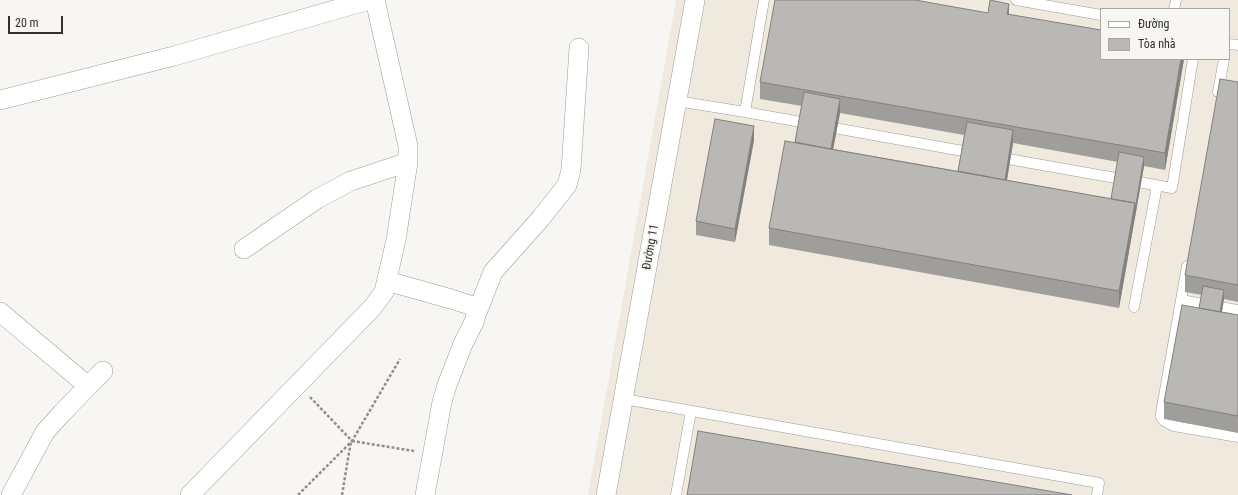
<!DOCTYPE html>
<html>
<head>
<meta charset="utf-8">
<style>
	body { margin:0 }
	#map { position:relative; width:1238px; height:495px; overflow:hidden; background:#f8f6f2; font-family:"Roboto Condensed",sans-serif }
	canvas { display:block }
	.legend { position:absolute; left:1100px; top:8px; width:130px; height:52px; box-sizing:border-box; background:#f8f6f2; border:1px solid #a8a7a4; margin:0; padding:5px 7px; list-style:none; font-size:12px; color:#31302f }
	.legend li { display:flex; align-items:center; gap:8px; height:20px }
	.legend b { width:20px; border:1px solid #a8a7a4 }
	.scale { position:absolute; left:8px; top:16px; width:55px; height:18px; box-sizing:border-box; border:2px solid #31302f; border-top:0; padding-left:5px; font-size:12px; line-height:14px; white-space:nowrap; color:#31302f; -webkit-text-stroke:3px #f8f6f2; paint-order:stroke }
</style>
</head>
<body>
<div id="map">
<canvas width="1238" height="495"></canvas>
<ul class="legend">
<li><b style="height:5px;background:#fff"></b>Đường</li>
<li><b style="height:11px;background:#bab8b4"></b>Tòa nhà</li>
</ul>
<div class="scale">20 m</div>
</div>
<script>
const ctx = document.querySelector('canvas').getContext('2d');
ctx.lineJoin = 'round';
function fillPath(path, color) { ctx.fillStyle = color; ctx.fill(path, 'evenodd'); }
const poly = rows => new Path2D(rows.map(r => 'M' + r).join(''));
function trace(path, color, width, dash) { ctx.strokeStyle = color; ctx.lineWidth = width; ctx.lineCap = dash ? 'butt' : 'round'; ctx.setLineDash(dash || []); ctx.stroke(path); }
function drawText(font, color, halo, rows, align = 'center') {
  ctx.font = font + ' "Roboto Condensed",sans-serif'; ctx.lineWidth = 4; ctx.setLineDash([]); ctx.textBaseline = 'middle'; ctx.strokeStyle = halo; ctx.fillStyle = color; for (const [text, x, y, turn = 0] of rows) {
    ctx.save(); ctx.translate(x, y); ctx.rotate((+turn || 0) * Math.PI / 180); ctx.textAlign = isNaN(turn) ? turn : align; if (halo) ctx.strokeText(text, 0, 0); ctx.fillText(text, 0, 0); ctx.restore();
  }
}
const built = poly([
	[676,0,1238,0,1238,495,588,495],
	[1101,9,1229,9,1229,59,1101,59]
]);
const path = poly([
	[310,397,352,441,400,359],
	[352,441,414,451],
	[298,495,352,441],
	[342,495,351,441]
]);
const service = poly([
	[764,0,745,112,974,153],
	[1016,0,1101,15],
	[1174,9,1176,0],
	[1229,44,1238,45],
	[1218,92,1224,59],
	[677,101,745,112],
	[997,157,1172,188,1193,59],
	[1187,266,1161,413,1161,417,1164,421,1174,426,1238,437],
	[1181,300,1238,310],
	[1134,307,1157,186],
	[624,399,1099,483,1097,495],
	[676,495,691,411]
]);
const minor = poly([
	[0,100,174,56,369,0],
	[244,249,317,199,351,181,408,162],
	[387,281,451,299,473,306,476,311,475,320,463,344,447,385,442,402,425,495],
	[0,312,88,386],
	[476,315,493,272,541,218,567,185,571,170,579,48],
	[11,495,45,432,62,413,103,371],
	[190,495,372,308,384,292,396,240,408,162,408,146,375,0],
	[606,495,695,0]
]);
const wall = poly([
	[988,13,1009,14,1101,59,1184,59,1165,170,1144,166,1119,308,769,245,769,228,795,142,802,106,760,99,760,82],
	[840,113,964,135,958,171,833,149],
	[1013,143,1118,162,1111,199,1007,180],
	[1238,82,1238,302,1224,299,1222,312,1238,315,1238,433,1164,419,1164,402,1199,308,1202,295,1185,292,1185,275],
	[754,140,735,242,696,235,696,221]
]);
const shadedWall = poly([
	[1009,4,1009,21,1007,14],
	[1181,59,1184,59,1165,170,1165,153],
	[840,99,840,113,830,166,830,152],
	[754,126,754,140,735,242,735,229],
	[1013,130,1013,143,1004,197,1004,183],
	[1144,157,1144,166,1119,308,1119,291,1135,203],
	[1224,290,1224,299,1219,328,1219,319]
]);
const building = poly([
	[775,0,915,0,988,13,990,0,1009,4,1007,14,1101,30,1101,59,1181,59,1165,153,760,82,775,0],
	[1220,79,1238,82,1238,285,1185,275,1220,79],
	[804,92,840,99,831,149,795,142,804,92],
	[715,119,754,126,735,229,696,221,715,119],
	[967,122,1013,130,1005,180,958,171,967,122],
	[785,141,1135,203,1119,291,769,228,785,141],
	[1119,152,1144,157,1135,210,1135,203,1111,199,1119,152],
	[1203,286,1224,290,1220,312,1199,308,1203,286],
	[1182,305,1238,315,1238,416,1164,402,1182,305],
	[698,431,1072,495,687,495,698,431]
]);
const streetNames = [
	["Đường 11",651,247,-80]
];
fillPath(built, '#efe9de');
trace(service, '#9e9c99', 11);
trace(minor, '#9e9c99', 20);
trace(path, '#918f8d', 2.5, [3, 2]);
trace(service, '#fff', 10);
trace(minor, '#fff', 19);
fillPath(wall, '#a09e9b');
fillPath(shadedWall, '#82817e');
fillPath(building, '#bab8b4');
trace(building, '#82817e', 1);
drawText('12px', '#31302f', '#f8f6f2', streetNames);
</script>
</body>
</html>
